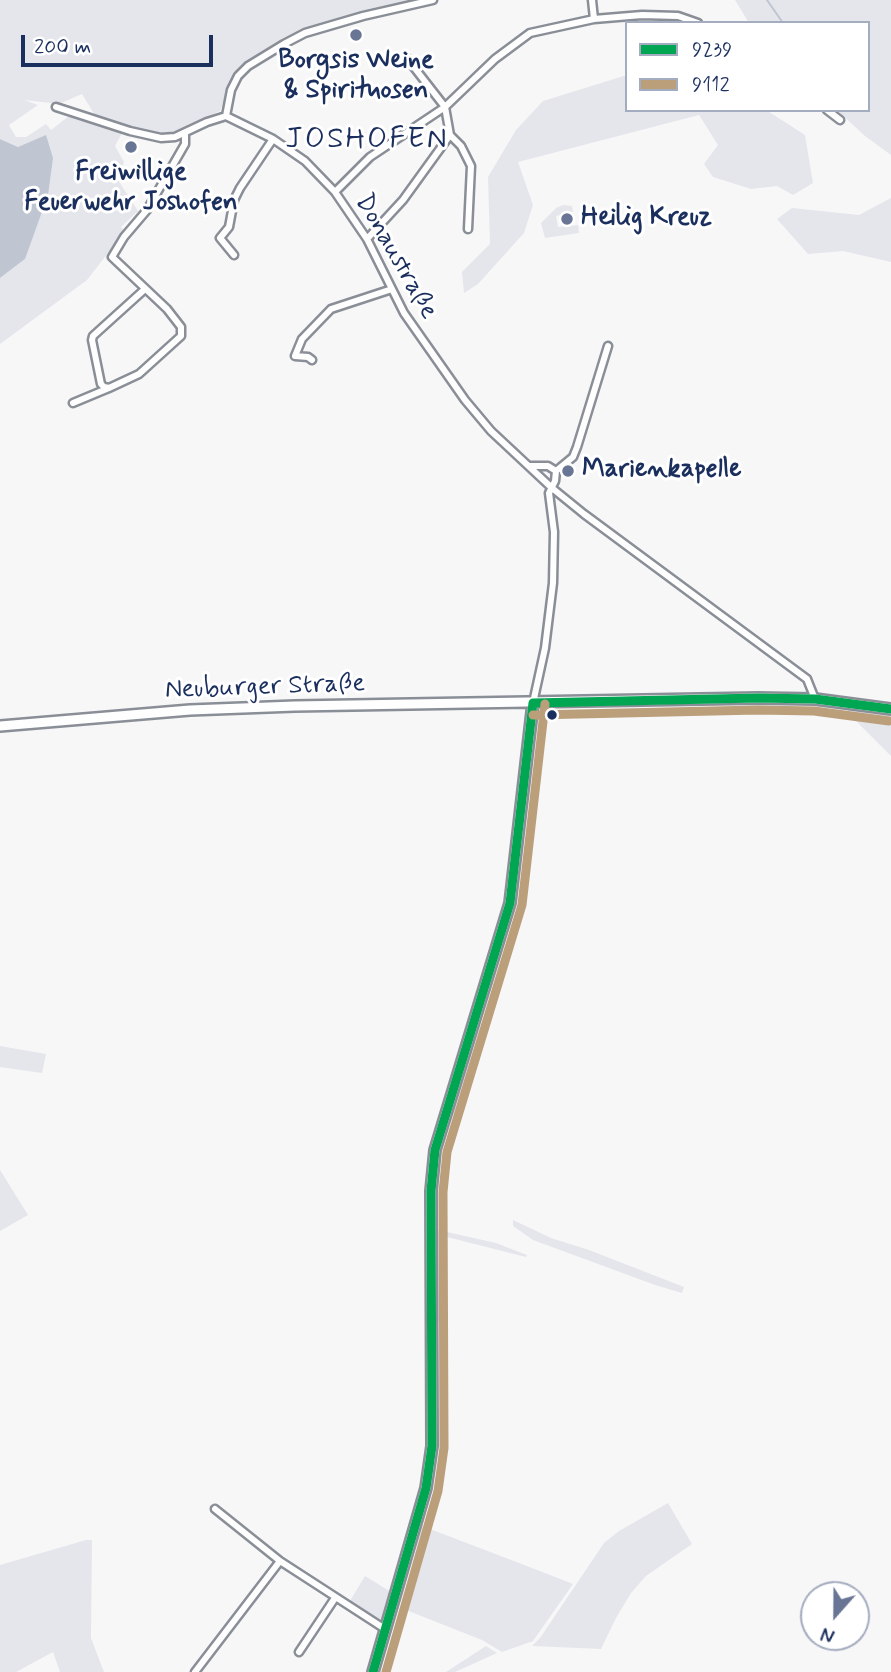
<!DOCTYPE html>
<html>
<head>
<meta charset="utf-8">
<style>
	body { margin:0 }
	#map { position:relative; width:891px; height:1672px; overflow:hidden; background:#f7f7f8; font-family:Mynerve,sans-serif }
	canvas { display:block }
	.legend { position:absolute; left:625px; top:21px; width:245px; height:91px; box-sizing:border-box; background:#fff; border:2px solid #a4acbf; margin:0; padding:9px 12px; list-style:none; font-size:21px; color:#1b2f5e }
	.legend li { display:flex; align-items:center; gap:14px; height:35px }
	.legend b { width:35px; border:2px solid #a4acbf }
	.north { position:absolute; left:800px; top:1581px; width:70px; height:70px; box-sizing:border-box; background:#fff; border:2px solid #a4acbf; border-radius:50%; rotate:201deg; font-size:19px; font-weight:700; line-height:28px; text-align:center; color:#1b2f5e }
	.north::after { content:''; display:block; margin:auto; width:24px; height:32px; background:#687594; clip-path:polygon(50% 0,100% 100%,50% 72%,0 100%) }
	.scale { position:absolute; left:21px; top:35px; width:192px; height:32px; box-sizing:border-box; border:4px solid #1b2f5e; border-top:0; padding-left:9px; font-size:21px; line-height:24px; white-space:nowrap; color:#1b2f5e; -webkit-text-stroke:5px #fff; paint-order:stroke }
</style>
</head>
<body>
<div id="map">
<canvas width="891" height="1672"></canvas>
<ul class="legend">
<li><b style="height:9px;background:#00a651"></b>9239</li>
<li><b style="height:9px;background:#bb9e7a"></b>9112</li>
</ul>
<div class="north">N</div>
<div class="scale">200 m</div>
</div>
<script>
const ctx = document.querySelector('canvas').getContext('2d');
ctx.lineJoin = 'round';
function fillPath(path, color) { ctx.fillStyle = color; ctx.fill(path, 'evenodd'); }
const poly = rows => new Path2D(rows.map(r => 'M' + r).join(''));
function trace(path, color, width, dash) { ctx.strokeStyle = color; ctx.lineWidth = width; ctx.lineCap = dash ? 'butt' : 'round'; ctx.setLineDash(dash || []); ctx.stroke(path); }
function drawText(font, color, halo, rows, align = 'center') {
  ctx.font = font + ' Mynerve,sans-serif'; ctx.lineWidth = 6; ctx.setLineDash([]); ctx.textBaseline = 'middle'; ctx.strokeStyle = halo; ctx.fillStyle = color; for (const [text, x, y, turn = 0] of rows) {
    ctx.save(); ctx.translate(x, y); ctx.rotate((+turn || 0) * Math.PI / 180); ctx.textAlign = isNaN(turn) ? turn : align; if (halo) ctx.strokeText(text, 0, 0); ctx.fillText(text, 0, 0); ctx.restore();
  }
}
const green = poly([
	[0,0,416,0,299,31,237,70,220,111,172,133,160,135,143,133,96,117,82,94,59,104,24,100,38,105,9,125,16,137,26,137,46,124,51,130,69,116,123,131,115,146,124,162,118,180,138,211,121,227,125,231,87,280,0,344,0,278,25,259,33,142,18,147,0,139],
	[735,0,891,0,891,155,865,136,837,110,868,110,868,23,749,23],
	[627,75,627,110,766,110,805,135,813,183,793,195,777,186,751,189,713,177,704,164,718,145,699,115,518,162,533,205,524,233,478,284,464,293,462,272,490,244,488,177,516,130,543,101],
	[891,198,891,262,843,251,808,254,777,219,792,208,859,215],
	[563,205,572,206,573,212,556,216,558,227,578,225,579,233,545,238,541,223,556,208],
	[848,710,891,716,891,756,848,713],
	[482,1009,476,1060,455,1116,449,1113],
	[0,1046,46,1054,42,1073,0,1067],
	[0,1170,28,1215,0,1231],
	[513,1220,551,1238,589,1250,684,1287,682,1293,655,1285,533,1240,513,1226],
	[438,1230,496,1243,527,1255,526,1257,443,1236,445,1296,440,1320,434,1325],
	[668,1503,692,1544,646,1576,631,1593,616,1618,601,1649,532,1646,540,1638,604,1543,619,1531],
	[422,1526,514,1561,573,1584,533,1641,502,1652,482,1640,401,1608],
	[86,1540,92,1540,91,1638,104,1672,60,1672,53,1652,16,1672,0,1672,0,1565],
	[365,1576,391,1592,383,1623,348,1604],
	[486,1646,497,1653,455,1672,446,1672]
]);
const water = poly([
	[46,135,53,158,48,195,25,259,0,278,0,139,18,147]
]);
const stream = poly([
	[767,0,783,23]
]);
const street = poly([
	[592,0,594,19],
	[56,107,130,131,161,138,175,137,207,122,226,116,273,139,305,161,335,192,367,239,404,313,465,400,491,431,552,488,584,514,807,679,815,699],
	[827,110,840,120],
	[226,116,231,90,238,76,248,66,284,44,305,33,363,16,433,0],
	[450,135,461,146,471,166,468,229],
	[335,192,370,157,445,107,495,59,530,33,594,19,642,15,678,16,698,23],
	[367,239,403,200,450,135,445,107,406,57],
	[234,255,220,238,229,227,234,200,240,188,273,139],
	[145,289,93,336,92,340,101,384,104,387,109,388,139,374,181,336,181,327,167,309,112,257,124,237,147,210,185,144,185,133],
	[312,360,308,357,295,356,302,339,331,309,392,289],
	[73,403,109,388],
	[529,466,548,466,556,471],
	[533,703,545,648,553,583,554,532,549,493,555,481,556,471,573,457,577,447,608,346],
	[215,1509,280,1561,385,1629],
	[299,1652,335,1598],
	[195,1672,280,1561]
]);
const secondary = poly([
	[0,726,190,710,295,706,758,698,815,699,891,709],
	[373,1672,426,1488,432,1446,431,1191,435,1150,510,903,533,703]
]);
const bus1 = poly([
	[533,703,758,698,815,699,891,709],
	[373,1672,426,1488,432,1446,431,1191,435,1150,510,903,533,703]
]);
const bus2 = poly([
	[533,715,758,710,814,711,889,721],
	[386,1672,438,1491,444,1448,443,1192,447,1152,522,905,545,704]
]);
const markers = [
	[356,35,7,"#687594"],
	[131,147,7,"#687594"],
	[567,219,7,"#687594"],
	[568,471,7,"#687594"],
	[552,715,6,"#1b2f5e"]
];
const poiNames = [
	["Borgsis Weine",356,62],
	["& Spirituosen",356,92],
	["Freiwillige",131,174],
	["Feuerwehr Joshofen",131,204],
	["Heilig Kreuz",581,219,"left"],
	["Marienkapelle",582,471,"left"]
];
const streetNames = [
	["Donaustraße",395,257,60],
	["Neuburger Straße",265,688,-2]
];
const quarterNames = [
	["JOSHOFEN",367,141]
];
fillPath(green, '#e5e6ec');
fillPath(water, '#c0c5d2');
trace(stream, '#c0c5d2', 2);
trace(street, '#8a8e97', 11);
trace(secondary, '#8a8e97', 14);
trace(street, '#fefefe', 6);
trace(secondary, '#fefefe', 9);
trace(bus1, '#00a651', 9);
trace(bus2, '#bb9e7a', 9);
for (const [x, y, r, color] of markers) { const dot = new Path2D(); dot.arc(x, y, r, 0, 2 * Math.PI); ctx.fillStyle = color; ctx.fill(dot); trace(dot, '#fff', 2.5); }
drawText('bold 26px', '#1b2f5e', '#fff', poiNames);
drawText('26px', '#1b2f5e', '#fff', streetNames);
ctx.letterSpacing = '2px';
drawText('30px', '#1b2f5e', '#fff', quarterNames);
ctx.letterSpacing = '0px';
</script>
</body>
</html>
